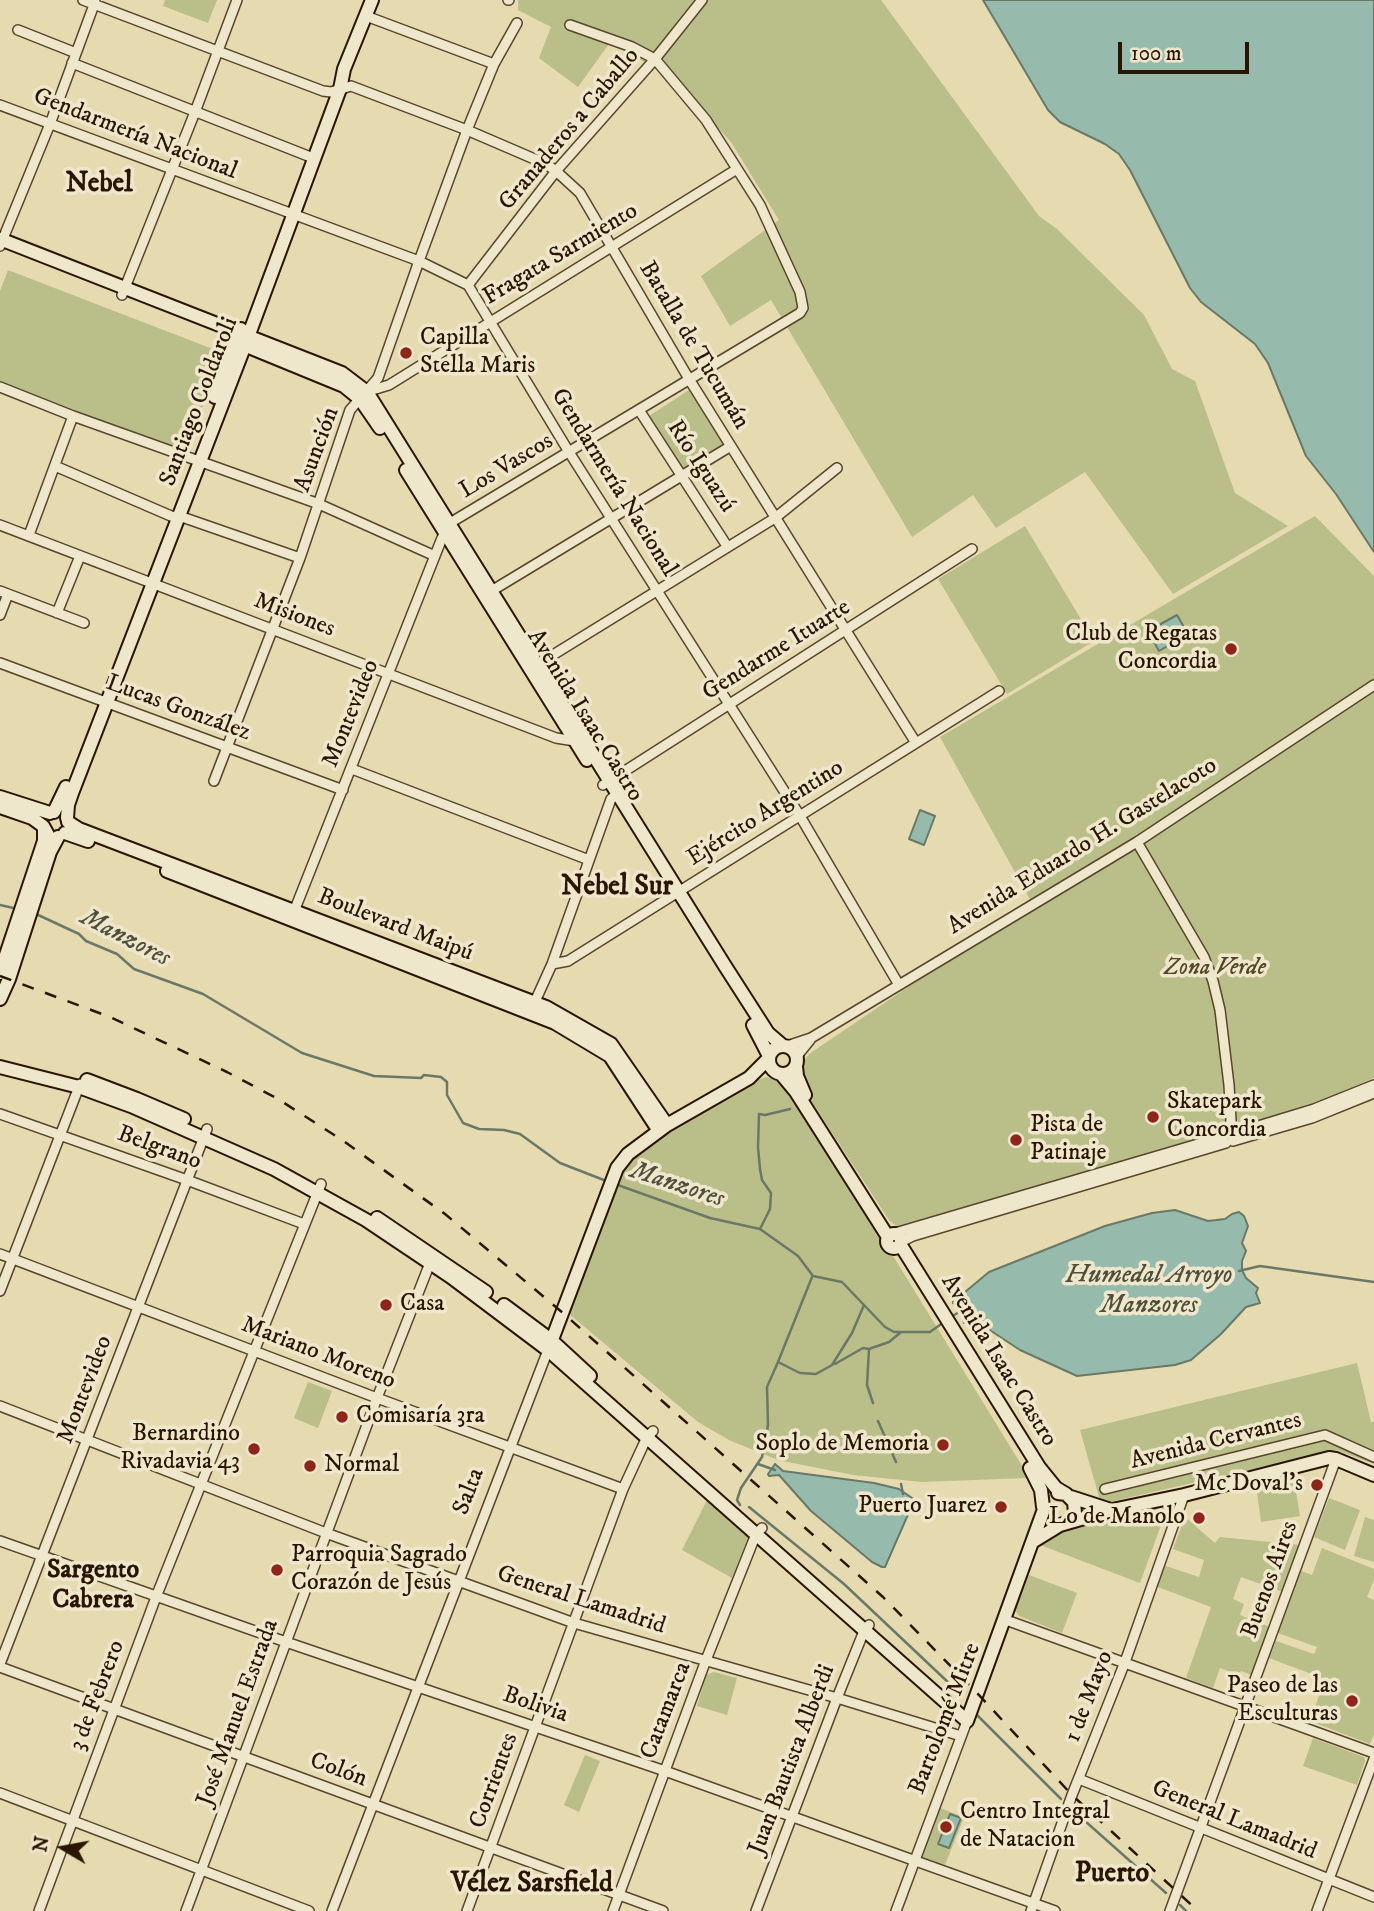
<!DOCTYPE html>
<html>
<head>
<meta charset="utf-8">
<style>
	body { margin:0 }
	#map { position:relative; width:1374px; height:1911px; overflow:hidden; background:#e6dab1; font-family:"IM FELL DW Pica",serif }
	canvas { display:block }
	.north { position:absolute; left:28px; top:1813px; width:70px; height:70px; -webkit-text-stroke:5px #efe7cc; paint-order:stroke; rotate:280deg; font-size:19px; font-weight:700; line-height:28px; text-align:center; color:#291500 }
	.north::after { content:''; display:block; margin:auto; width:24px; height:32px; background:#291500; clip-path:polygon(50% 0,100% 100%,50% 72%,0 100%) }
	.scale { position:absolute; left:1118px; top:42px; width:131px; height:32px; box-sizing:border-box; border:4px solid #291500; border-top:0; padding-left:9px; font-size:21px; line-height:24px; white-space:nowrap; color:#291500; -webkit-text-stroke:5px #efe7cc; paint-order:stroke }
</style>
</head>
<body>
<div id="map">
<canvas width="1374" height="1911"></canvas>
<div class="north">N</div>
<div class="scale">100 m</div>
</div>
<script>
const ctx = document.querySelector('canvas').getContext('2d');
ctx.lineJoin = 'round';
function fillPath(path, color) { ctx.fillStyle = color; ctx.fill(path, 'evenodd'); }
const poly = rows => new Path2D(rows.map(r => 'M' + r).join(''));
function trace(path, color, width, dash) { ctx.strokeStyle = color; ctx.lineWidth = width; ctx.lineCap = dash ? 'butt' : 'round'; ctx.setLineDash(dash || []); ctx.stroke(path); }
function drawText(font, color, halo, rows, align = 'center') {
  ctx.font = font + ' "IM FELL DW Pica",serif'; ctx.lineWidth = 7; ctx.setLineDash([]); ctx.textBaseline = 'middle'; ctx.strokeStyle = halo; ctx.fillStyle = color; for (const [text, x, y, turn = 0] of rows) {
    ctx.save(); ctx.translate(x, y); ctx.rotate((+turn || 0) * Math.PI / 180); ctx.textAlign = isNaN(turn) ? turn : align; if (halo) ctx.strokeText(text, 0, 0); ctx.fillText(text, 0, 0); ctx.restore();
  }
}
const green = poly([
	[165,0,217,0,208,23,163,6],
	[518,0,881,0,1039,216,1057,229,1144,315,1172,369,1195,381,1235,493,1288,526,1173,594,1085,472,996,528,973,495,912,537,771,300,730,326,701,276,779,220,731,142,676,82,611,41,578,87,539,58,551,27,518,10],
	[8,270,223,353,182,460,0,390,0,291],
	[689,390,724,445,684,471,649,416],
	[1315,516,1374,576,1374,1078,1330,1097,1273,1116,904,1226,896,1226,889,1220,804,1090,800,1066,809,1054,1032,903,940,737],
	[1025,526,1094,641,1007,694,938,579],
	[767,1077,781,1082,881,1238,883,1247,890,1251,1027,1474,1026,1478,922,1482,853,1475,778,1460,729,1440,698,1422,568,1313,626,1165,633,1157,669,1130,754,1081],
	[1357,1363,1371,1422,1374,1422,1374,1464,1336,1450,1101,1504,1080,1430],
	[308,1382,332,1391,318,1428,294,1418],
	[1294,1479,1300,1516,1261,1522,1256,1486],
	[1329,1498,1360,1510,1345,1550,1314,1537],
	[707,1500,748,1537,732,1578,682,1550],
	[1169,1503,1140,1583,1040,1545,1070,1526],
	[1185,1517,1215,1543,1220,1537,1300,1545,1283,1592,1241,1577,1233,1599,1244,1604,1240,1615,1270,1627,1252,1675,1241,1671,1239,1675,1220,1668,1213,1688,1186,1678,1211,1607,1155,1586,1163,1565,1199,1577,1204,1560,1173,1549],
	[1365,1517,1374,1520,1374,1562,1354,1556],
	[1322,1548,1374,1569,1374,1580,1367,1597,1374,1600,1374,1734,1370,1744,1310,1721,1325,1679,1269,1658,1276,1641,1314,1654,1317,1647,1278,1633,1301,1571,1312,1575],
	[1029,1575,1077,1593,1062,1633,1019,1616,1015,1610],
	[714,1672,737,1678,727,1715,697,1706,706,1675],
	[1313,1738,1364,1757,1365,1761,1357,1785,1303,1766],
	[585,1755,600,1761,579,1812,564,1805],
	[940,1808,964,1817,945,1865,922,1857,922,1854]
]);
const water = poly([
	[983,0,1374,0,1374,552,1336,494,1306,456,1268,363,1255,344,1201,302,1190,288,1130,170,1119,154,1105,144,1060,122,1048,110,983,0],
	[1177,615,1188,634,1159,651,1148,631,1177,615],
	[920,810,935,816,924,845,909,839,920,810],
	[1175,1210,1208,1221,1225,1219,1232,1214,1239,1212,1244,1216,1248,1226,1242,1243,1246,1251,1242,1261,1242,1270,1246,1278,1258,1288,1256,1293,1260,1303,1246,1307,1221,1334,1191,1360,1175,1365,1077,1376,1020,1350,976,1321,964,1323,961,1310,953,1303,954,1295,965,1292,989,1272,1105,1226,1152,1213,1175,1210],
	[775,1464,783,1471,874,1483,899,1489,912,1498,910,1510,885,1567,882,1567,872,1562,811,1511,779,1475,769,1476,768,1474,775,1464],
	[950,1814,961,1818,949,1848,938,1844,950,1814]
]);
const stream = poly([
	[0,905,18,909],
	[34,913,79,934,86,941,117,954,134,969,203,994,302,1053,374,1076,421,1078,424,1075,441,1077,447,1082,447,1095,463,1123,479,1129,504,1130,520,1134,560,1163,609,1182],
	[615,1184,710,1218,760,1229,798,1256,813,1276,842,1282,885,1327,894,1332,930,1332,944,1322],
	[760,1229,770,1209,771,1193,762,1180,760,1169,758,1147,759,1114,765,1115,790,1109],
	[1239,1271,1260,1266,1374,1282],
	[949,1318,961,1311],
	[778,1362,812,1277],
	[835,1364,863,1348,869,1349],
	[873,1403,867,1385,869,1349,889,1342,900,1333],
	[878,1421,896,1462],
	[758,1464,775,1470],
	[901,1484,903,1494],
	[740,1505,737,1500,741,1488,762,1457,768,1425,767,1387,778,1362,800,1373,816,1374,832,1365,852,1333,864,1305],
	[749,1507,844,1584,951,1685],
	[977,1715,1061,1799],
	[1076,1813,1166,1893],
	[1180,1905,1186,1911]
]);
const street = poly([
	[83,0,323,91,331,92,351,86,467,130,546,164,556,171,580,193,689,379,916,743],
	[508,0,509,0],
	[366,16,494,64],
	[18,30,76,53],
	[72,63,308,156],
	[0,105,419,261,468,285,569,452,800,816,899,985],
	[0,246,50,124,95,2],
	[468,285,556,171,655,59,702,0],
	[122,295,195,112,237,0],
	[0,387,73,416,319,504,435,556],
	[369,391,389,385,737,169],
	[639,410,727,546],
	[55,466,171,516,182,517,300,558],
	[0,525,556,738,575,741],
	[29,535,73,416],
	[0,591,84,623],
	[488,593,731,446],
	[57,613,80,556],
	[0,615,8,594],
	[0,663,343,790],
	[535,666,775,518,837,468],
	[352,769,589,860],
	[214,781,300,558,350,410,378,378,419,261,467,130,494,64,517,23],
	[603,785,972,549],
	[1137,842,1204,957,1213,981,1220,1010,1229,1085,1231,1120,1229,1132],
	[293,914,442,538,450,523,800,313,803,308,800,292,760,205,706,120,655,59,632,47,570,25],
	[552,964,568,961,999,691],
	[533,1006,552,964,611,799,617,794],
	[787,1046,811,1038,1137,842,1374,685],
	[797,1056,810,1040],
	[0,1114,187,1180,304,1224],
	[1232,1134,1314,1109,1374,1085],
	[1233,1141,1312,1118,1374,1093],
	[895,1233,1222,1137],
	[901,1242,913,1236,1226,1143],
	[0,1254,377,1398,623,1489],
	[0,1291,80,1084],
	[0,1406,326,1533,574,1623,837,1698,961,1736],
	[1105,1489,1325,1435,1374,1457],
	[0,1541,286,1642,665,1771,1055,1911],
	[1006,1620,1374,1753],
	[0,1664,207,1129],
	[0,1667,663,1911],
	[1079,1779,1374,1897],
	[0,1793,309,1911],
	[39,1911,156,1597,321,1184],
	[186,1911,377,1398,430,1263,434,1259],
	[332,1911,548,1350],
	[467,1911,623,1489,647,1437,653,1431],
	[613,1911,706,1660,756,1534,762,1528],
	[756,1911,837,1698,864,1631,869,1625],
	[896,1911,967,1721],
	[1031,1911,1072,1795,1125,1662,1184,1495],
	[1170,1911,1336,1459],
	[1317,1911,1374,1759]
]);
const secondary = poly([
	[0,239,342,373,367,392,725,966,768,1033,782,1045],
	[244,345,344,386,360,399,380,428],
	[215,397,241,329],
	[406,470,587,760],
	[0,797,50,813],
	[0,807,32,818,43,826,48,835],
	[54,812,66,787],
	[67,818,68,805,72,793,245,345,340,89,344,69,372,0],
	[68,822,79,829,546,1007,611,1044,667,1125],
	[65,833,88,841],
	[167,871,555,1023,610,1056,659,1131],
	[0,973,44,841,44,830],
	[0,999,9,979,50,852,58,837],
	[753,1025,769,1056],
	'769 1060a14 14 0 1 1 28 0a14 14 0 1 1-28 0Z',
	[796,1066,797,1076,805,1095],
	[0,1067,79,1087,131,1106,274,1169,366,1220,451,1277,548,1350,967,1721,1043,1512],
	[781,1074,796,1092,888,1237],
	[87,1080,137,1099,184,1119],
	[377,1218,486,1292],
	'887 1241a7 7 0 1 1 14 0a7 7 0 1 1-14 0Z',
	[900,1244,1039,1467,1056,1488,1066,1494],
	[504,1305,551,1340,590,1376],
	[550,1345,617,1168,628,1154,667,1125,749,1078,768,1059],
	[1030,1468,1041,1490,1043,1507],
	[1058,1493,1066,1494,1074,1502,1075,1513,1069,1522],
	[1071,1497,1111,1510],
	[1034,1541,1060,1525,1112,1510,1184,1495,1329,1458,1336,1459,1374,1475]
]);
const rail = poly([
	[0,976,110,1017,227,1072,278,1099,342,1140,445,1214,563,1313,883,1597,977,1693,1072,1795,1198,1911]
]);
const markers = [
	[406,353,7,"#8f2418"],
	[1231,649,7,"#8f2418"],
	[1153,1117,7,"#8f2418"],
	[1016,1140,7,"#8f2418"],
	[386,1305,7,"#8f2418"],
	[342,1417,7,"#8f2418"],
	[943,1445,7,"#8f2418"],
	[254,1449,7,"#8f2418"],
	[310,1466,7,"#8f2418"],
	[1317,1485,7,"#8f2418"],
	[1001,1507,7,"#8f2418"],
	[1199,1518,7,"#8f2418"],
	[277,1570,7,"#8f2418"],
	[1352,1701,7,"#8f2418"],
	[946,1827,7,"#8f2418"]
];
const streetNames = [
	["Granaderos a Caballo",570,130,-50],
	["Gendarmería Nacional",135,135,21],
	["Fragata Sarmiento",561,255,-31],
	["Batalla de Tucumán",693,346,59],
	["Santiago Coldaroli",200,402,-69],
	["Asunción",318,450,-70],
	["Los Vascos",507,467,-31],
	["Río Iguazú",700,467,57],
	["Gendarmería Nacional",613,483,58],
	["Misiones",294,616,21],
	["Gendarme Ituarte",777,651,-32],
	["Lucas González",178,709,20],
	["Montevideo",352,714,-68],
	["Avenida Isaac Castro",584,716,58],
	["Ejército Argentino",766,814,-32],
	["Avenida Eduardo H. Gastelacoto",1083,847,-32],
	["Boulevard Maipú",395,926,21],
	["Belgrano",159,1149,20],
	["Mariano Moreno",318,1354,21],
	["Avenida Isaac Castro",998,1361,58],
	["Montevideo",86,1390,-69],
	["Avenida Cervantes",1216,1442,-14],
	["Salta",470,1492,-69],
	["Buenos Aires",1271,1580,-70],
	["General Lamadrid",581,1601,18],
	["3 de Febrero",98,1696,-69],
	["1 de Mayo",1090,1697,-69],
	["Bolivia",535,1706,19],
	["Catamarca",667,1711,-69],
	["José Manuel Estrada",239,1713,-70],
	["Bartolomé Mitre",946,1719,-69],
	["Juan Bautista Alberdi",793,1760,-69],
	["Colón",338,1771,20],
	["Corrientes",495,1781,-70],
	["General Lamadrid",1234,1821,22]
];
const poiNames = [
	["Capilla",420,339],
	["Stella Maris",420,367],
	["Club de Regatas",1217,635,"right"],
	["Concordia",1217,663,"right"],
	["Skatepark",1167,1103],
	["Concordia",1167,1131],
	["Pista de",1030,1126],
	["Patinaje",1030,1154],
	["Casa",400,1305],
	["Comisaría 3ra",356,1417],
	["Bernardino",240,1435,"right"],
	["Rivadavia 43",240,1463,"right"],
	["Soplo de Memoria",929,1445,"right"],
	["Normal",324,1466],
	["Mc Doval's",1303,1485,"right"],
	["Puerto Juarez",987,1507,"right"],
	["Lo de Manolo",1185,1518,"right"],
	["Parroquia Sagrado",291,1556],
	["Corazón de Jesús",291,1584],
	["Paseo de las",1338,1687,"right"],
	["Esculturas",1338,1715,"right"],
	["Centro Integral",960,1813],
	["de Natacion",960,1841]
];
const parkNames = [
	["Zona Verde",1215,969]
];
const waterNames = [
	["Manzores",125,939,27],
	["Manzores",677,1186,18],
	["Humedal Arroyo",1149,1277],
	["Manzores",1149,1307]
];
const neighbourhoodNames = [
	["Sargento",93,1572],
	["Cabrera",93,1602]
];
const quarterNames = [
	["Nebel",99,185],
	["Nebel Sur",617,888],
	["Puerto",1112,1875],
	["Vélez Sarsfield",532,1885]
];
fillPath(green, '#babe88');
fillPath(water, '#96bbac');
trace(water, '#6a7967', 2);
trace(stream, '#6a7967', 2.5);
trace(street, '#58462c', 12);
trace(secondary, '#291500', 16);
trace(street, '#efe7cc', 9);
trace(secondary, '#efe7cc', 12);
trace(rail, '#291500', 2.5, [12, 12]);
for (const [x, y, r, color] of markers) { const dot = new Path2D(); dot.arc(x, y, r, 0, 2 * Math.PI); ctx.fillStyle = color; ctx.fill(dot); trace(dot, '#efe7cc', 2.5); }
drawText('24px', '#291500', '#efe7cc', streetNames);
drawText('24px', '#291500', '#efe7cc', poiNames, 'left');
drawText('italic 24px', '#544829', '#efe7cc', parkNames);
drawText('italic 26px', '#4f4f3c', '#efe7cc', waterNames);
drawText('bold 26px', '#291500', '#efe7cc', neighbourhoodNames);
drawText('bold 28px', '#291500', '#efe7cc', quarterNames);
</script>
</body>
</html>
